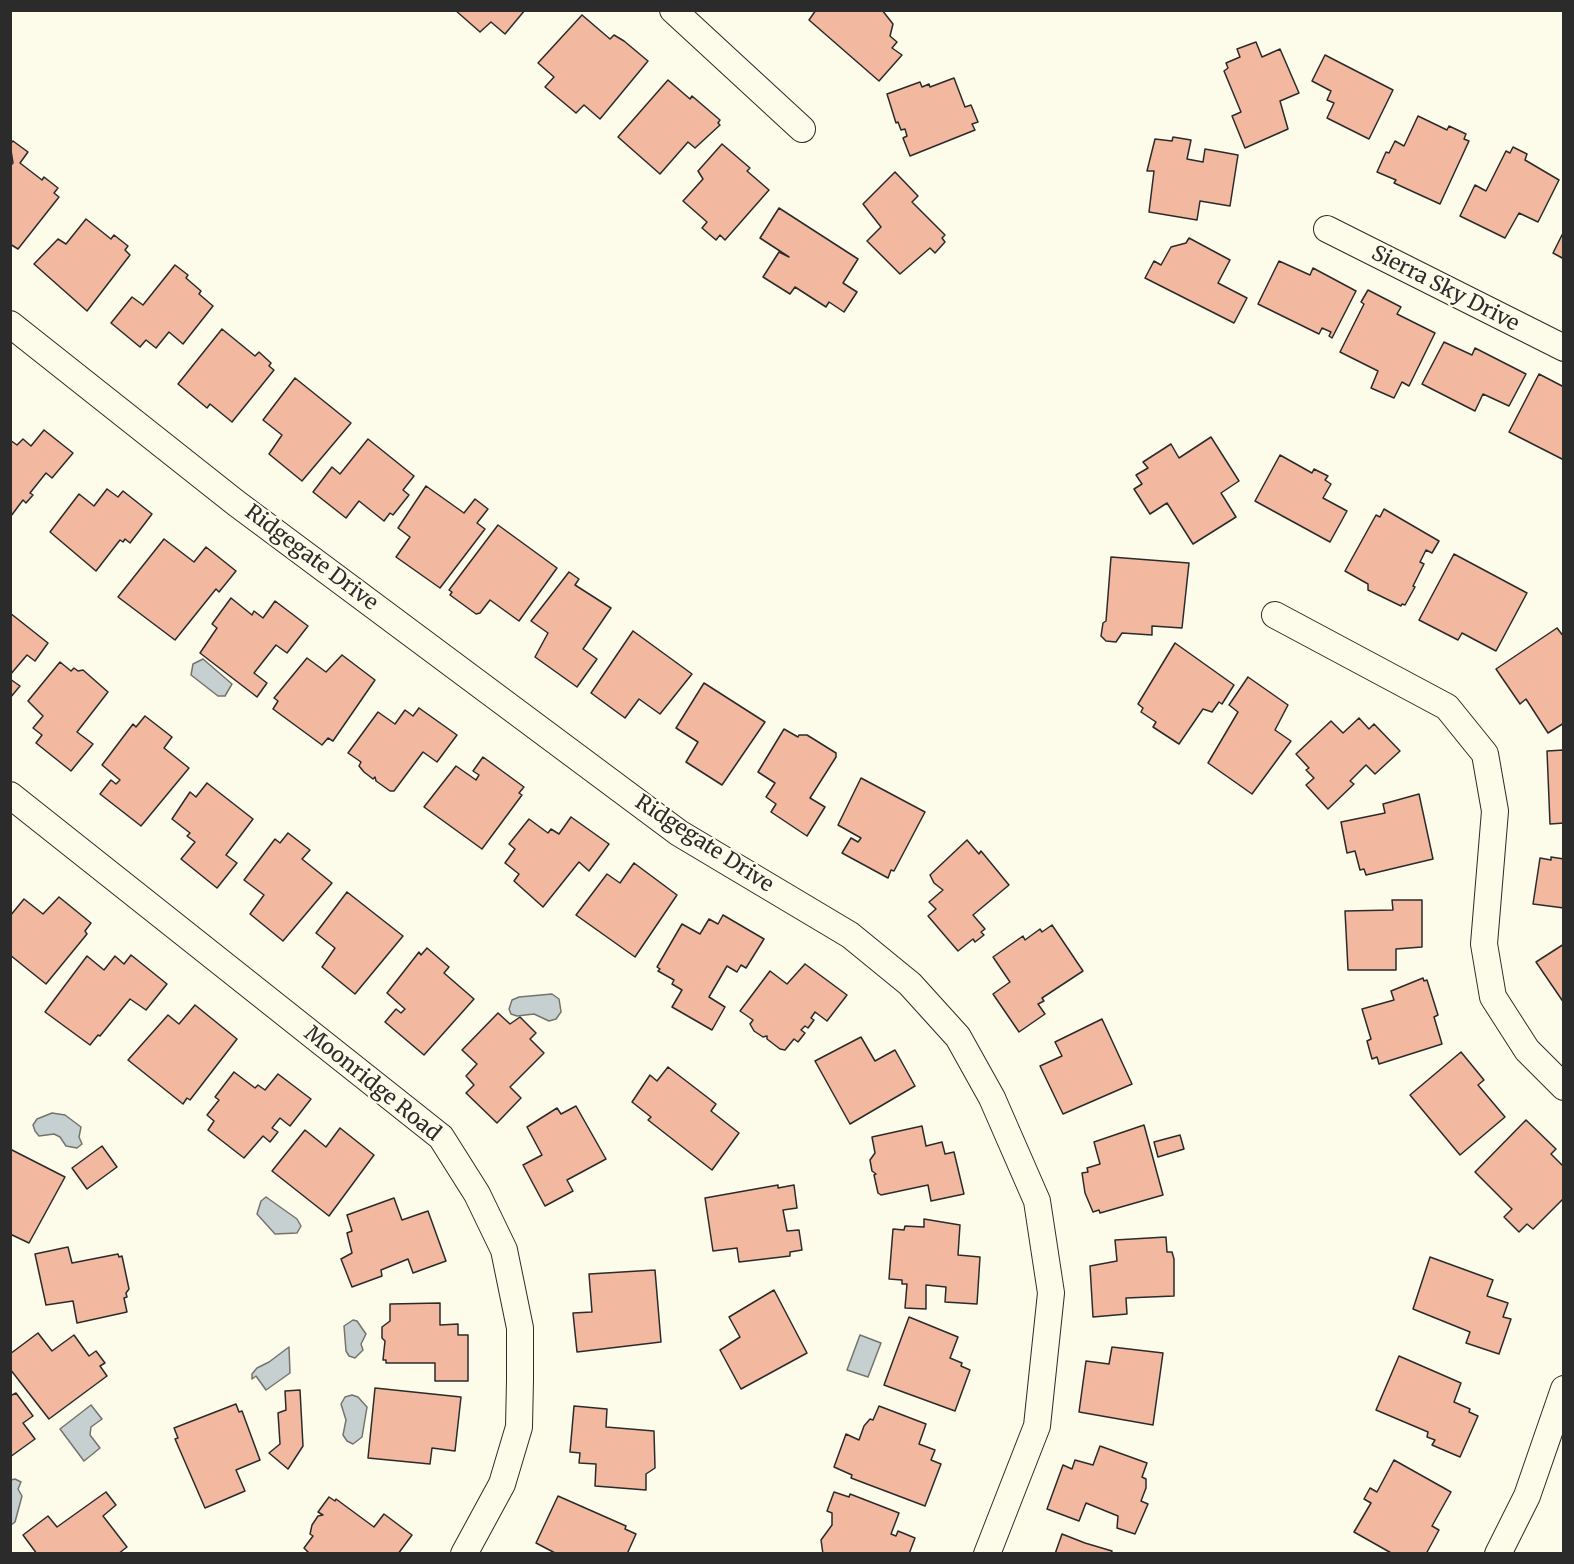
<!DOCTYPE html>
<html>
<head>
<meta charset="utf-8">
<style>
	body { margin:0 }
	#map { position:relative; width:1574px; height:1564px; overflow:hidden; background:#fdfbea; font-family:Merriweather,serif }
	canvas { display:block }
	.frame { position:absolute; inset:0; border:12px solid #2b2b2b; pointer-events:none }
</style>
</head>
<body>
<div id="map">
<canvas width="1574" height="1564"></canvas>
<div class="frame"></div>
</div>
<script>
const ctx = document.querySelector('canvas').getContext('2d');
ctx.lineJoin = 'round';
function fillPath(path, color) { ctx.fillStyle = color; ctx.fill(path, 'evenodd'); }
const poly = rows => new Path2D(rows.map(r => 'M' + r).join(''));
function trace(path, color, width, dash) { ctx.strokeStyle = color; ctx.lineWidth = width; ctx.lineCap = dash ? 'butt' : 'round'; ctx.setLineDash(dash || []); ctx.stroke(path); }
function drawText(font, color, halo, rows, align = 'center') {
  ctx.font = font + ' Merriweather,serif'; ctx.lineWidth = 4.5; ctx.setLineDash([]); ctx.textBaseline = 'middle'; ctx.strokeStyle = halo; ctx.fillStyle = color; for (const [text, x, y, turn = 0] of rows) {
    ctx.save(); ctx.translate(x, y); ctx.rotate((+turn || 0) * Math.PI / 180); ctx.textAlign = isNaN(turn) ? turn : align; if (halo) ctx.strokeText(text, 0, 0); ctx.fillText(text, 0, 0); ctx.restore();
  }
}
const water = poly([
	[203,659,232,684,225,696,218,696,191,675,193,664,203,659],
	[552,994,559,999,560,1005,561,1012,556,1019,549,1021,534,1014,517,1016,511,1014,509,1009,512,1000,519,997,552,994],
	[52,1113,65,1115,81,1127,79,1137,82,1144,77,1148,66,1146,60,1137,54,1134,39,1136,35,1131,33,1125,37,1119,52,1113],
	[266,1197,297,1219,301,1226,297,1233,275,1234,257,1214,261,1201,266,1197],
	[353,1320,357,1321,366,1334,361,1344,363,1350,355,1358,349,1356,346,1351,344,1326,353,1320],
	[860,1335,881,1343,868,1377,847,1370,860,1335],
	[289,1347,290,1373,266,1390,256,1376,252,1379,252,1374,257,1368,269,1362,289,1347],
	[352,1395,358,1397,367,1407,362,1437,353,1444,347,1441,343,1435,346,1420,341,1404,345,1397,352,1395],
	[91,1405,102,1419,91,1427,90,1435,100,1448,84,1461,60,1429,91,1405],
	[15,1479,21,1482,18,1489,22,1496,15,1522,11,1525,11,1480,15,1479]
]);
const building = poly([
	[455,10,525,10,505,34,491,22,480,32,455,10],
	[816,10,882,10,893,24,890,36,897,42,892,48,902,55,879,81,809,20,816,10],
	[582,15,610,39,614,35,624,41,648,61,600,119,584,105,576,113,545,87,554,77,538,63,582,15],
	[1256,42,1262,57,1280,49,1299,93,1280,101,1288,129,1245,148,1232,116,1241,112,1224,71,1228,68,1226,63,1240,57,1237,49,1256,42],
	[1325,55,1393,90,1369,139,1327,118,1334,103,1327,100,1331,91,1312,81,1325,55],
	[954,78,965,107,971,105,978,122,972,124,975,130,910,156,903,138,907,136,905,129,901,130,898,122,896,123,887,94,920,82,922,87,929,84,930,87,954,78],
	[668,80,690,99,692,96,720,120,718,123,720,125,695,148,688,142,660,174,618,137,668,80],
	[1418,116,1447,130,1449,126,1466,134,1464,139,1469,141,1440,204,1394,183,1396,180,1377,172,1386,152,1389,153,1395,141,1404,146,1418,116],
	[1173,137,1191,140,1187,159,1203,162,1205,149,1238,155,1230,206,1200,201,1197,220,1149,212,1154,171,1147,171,1155,139,1172,141,1173,137],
	[13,141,28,152,20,163,42,180,44,177,58,188,54,193,59,197,18,249,10,244,10,166,13,163,10,144,13,141],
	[722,144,750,168,747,171,769,190,725,240,720,235,716,240,702,228,707,222,683,201,703,179,698,171,722,144],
	[1513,147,1527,154,1525,160,1559,180,1538,222,1519,213,1505,238,1460,216,1475,185,1486,191,1506,151,1510,153,1513,147],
	[895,172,918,196,912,202,945,235,942,238,945,242,935,253,930,248,900,274,867,241,881,227,863,204,895,172],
	[779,208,858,259,843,283,857,292,844,312,829,302,826,307,795,287,790,294,763,277,779,252,789,257,760,238,779,208],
	[86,219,111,239,114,235,128,246,125,250,130,255,87,311,34,264,58,239,66,244,86,219],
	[1564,231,1564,259,1553,253,1564,231],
	[1189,238,1230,260,1218,283,1247,298,1234,323,1145,278,1154,261,1161,265,1171,247,1186,243,1189,238],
	[1279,261,1310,275,1313,268,1356,291,1332,338,1329,336,1331,332,1322,328,1319,334,1258,304,1279,261],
	[175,265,188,275,186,278,201,291,199,294,213,306,183,344,169,332,156,348,146,340,140,347,111,323,132,297,143,305,175,265],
	[1368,290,1401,307,1397,314,1435,333,1409,386,1402,382,1394,398,1371,388,1378,371,1340,352,1364,304,1361,302,1368,290],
	[222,329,255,356,259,352,271,363,269,366,274,370,232,422,210,404,207,408,178,384,222,329],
	[1444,342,1472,355,1475,348,1526,374,1509,406,1483,394,1475,411,1422,384,1444,342],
	[1539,374,1564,387,1564,460,1509,432,1539,374],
	[295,378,351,423,302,481,269,454,282,435,263,420,295,378],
	[44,430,73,453,52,478,46,473,30,493,33,495,26,503,23,500,11,516,10,440,17,445,23,439,31,446,44,430],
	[1211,437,1239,481,1221,493,1236,517,1193,544,1167,503,1150,514,1134,489,1142,484,1136,475,1148,468,1143,462,1171,444,1179,458,1211,437],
	[368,439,414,476,403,490,409,495,393,515,390,513,384,521,359,501,346,518,313,492,332,467,340,474,368,439],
	[1280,455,1312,473,1314,469,1328,476,1325,480,1331,484,1323,498,1347,511,1330,542,1255,501,1280,455],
	[426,486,464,513,475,499,488,509,477,523,485,529,440,588,396,557,410,537,398,528,426,486],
	[107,489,118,497,123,491,152,514,130,543,125,539,123,542,120,540,96,571,50,532,79,494,94,506,107,489],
	[1384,509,1439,541,1432,553,1426,550,1420,562,1424,564,1413,586,1415,587,1405,605,1402,604,1401,606,1368,590,1368,584,1345,571,1376,515,1380,517,1384,509],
	[498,525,557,568,519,621,490,600,480,613,476,614,450,595,452,592,449,590,498,525],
	[164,539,194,562,206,547,236,571,219,592,216,589,175,640,118,597,164,539],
	[1454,554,1527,593,1496,651,1462,633,1458,640,1419,620,1454,554],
	[1111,557,1189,563,1182,628,1152,626,1152,635,1122,633,1116,642,1106,641,1101,636,1103,623,1106,621,1111,557],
	[569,572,579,579,575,585,611,608,583,649,597,659,577,687,535,657,548,633,531,621,569,572],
	[231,598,252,615,254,611,263,618,275,601,308,626,287,653,276,645,254,673,267,683,257,697,200,653,217,628,212,624,231,598],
	[10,613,48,643,35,661,27,655,10,675,10,613],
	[1557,628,1564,637,1564,723,1548,733,1526,699,1520,704,1496,669,1557,628],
	[633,631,692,674,660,714,639,699,625,718,591,693,633,631],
	[1175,643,1234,685,1222,704,1219,702,1212,712,1203,709,1179,744,1153,727,1156,722,1141,712,1143,708,1138,704,1175,643],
	[342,655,375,680,333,741,328,738,322,745,273,709,278,701,274,698,307,658,326,672,342,655],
	[60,662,71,671,74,668,78,671,83,670,108,692,77,732,93,744,71,771,36,743,42,735,33,728,43,716,28,701,60,662],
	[1248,677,1288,705,1275,730,1291,741,1252,794,1208,763,1238,712,1229,705,1248,677],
	[10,679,20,686,10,698,10,679],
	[704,683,765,722,722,785,686,762,698,742,676,728,704,683],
	[419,708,457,735,437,762,423,752,394,791,390,791,376,781,375,777,373,779,364,772,359,766,361,762,348,753,378,712,395,724,405,710,413,716,419,708],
	[145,716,172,737,164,748,189,768,141,826,100,794,111,780,116,784,120,780,102,765,133,724,136,727,145,716],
	[1359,718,1369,729,1374,724,1400,751,1375,774,1366,765,1350,781,1354,784,1328,809,1306,785,1314,778,1306,770,1309,768,1296,754,1331,721,1343,733,1359,718],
	[784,729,798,737,799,735,807,735,836,753,836,757,810,798,825,807,807,836,771,812,776,804,766,797,775,783,758,772,784,729],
	[1564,750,1564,823,1550,824,1547,751,1564,750],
	[483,757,524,787,519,793,522,795,482,849,424,807,456,766,476,780,479,775,473,771,483,757],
	[861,778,925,812,894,871,891,870,888,878,842,853,851,838,858,842,861,838,838,825,861,778],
	[207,783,253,819,226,855,237,863,217,888,181,859,195,842,187,836,190,833,172,819,190,792,196,797,207,783],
	[1419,794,1433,859,1366,875,1364,869,1360,870,1355,851,1347,853,1341,822,1385,813,1383,804,1419,794],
	[571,817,609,844,589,871,579,862,543,907,514,881,519,874,505,863,515,849,509,844,529,819,548,833,551,829,559,834,571,817],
	[288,833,310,850,302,859,332,883,283,941,250,914,264,895,244,880,275,839,280,843,288,833],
	[967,840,979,854,981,851,1009,885,973,915,985,929,981,932,984,935,975,942,973,939,958,951,928,916,936,909,929,902,943,890,934,883,930,875,967,840],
	[1551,857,1564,859,1564,908,1533,904,1540,858,1551,860,1551,857],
	[634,863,677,895,635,957,576,915,607,874,620,883,634,863],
	[347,892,403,936,355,994,322,967,335,948,316,933,347,892],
	[59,897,91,923,85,931,87,934,46,984,10,955,10,916,24,899,43,914,59,897],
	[1392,900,1422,900,1422,947,1396,949,1396,970,1348,970,1345,911,1393,910,1392,900],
	[723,915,764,939,746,968,741,965,737,972,727,966,709,997,725,1007,712,1030,672,1007,682,990,672,984,674,980,658,971,660,969,657,967,682,924,700,934,709,919,718,924,723,915],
	[1052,925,1083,971,1042,998,1044,1001,1038,1004,1045,1014,1019,1032,993,994,1010,982,993,957,1023,936,1025,940,1040,929,1042,932,1052,925],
	[1564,944,1564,1003,1536,962,1564,944],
	[427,948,449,967,444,973,474,999,424,1055,385,1022,396,1009,401,1013,405,1009,387,993,419,952,421,955,427,948],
	[131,955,167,984,146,1010,130,999,100,1036,98,1035,90,1045,45,1012,87,956,104,970,115,956,124,964,131,955],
	[805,964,847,995,827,1021,815,1012,811,1018,814,1020,808,1028,805,1026,801,1030,805,1033,798,1042,794,1039,785,1050,780,1049,767,1039,767,1036,763,1037,754,1031,750,1024,753,1020,740,1011,770,971,787,984,805,964],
	[1423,978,1424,981,1427,980,1438,1015,1434,1017,1442,1044,1379,1064,1377,1057,1372,1059,1367,1041,1371,1039,1362,1009,1394,1000,1391,991,1423,978],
	[195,1005,237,1039,190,1100,187,1098,183,1104,128,1060,168,1015,179,1024,195,1005],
	[498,1013,510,1024,520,1017,536,1033,530,1039,544,1053,510,1087,521,1098,497,1123,466,1093,474,1085,466,1076,477,1064,462,1050,498,1013],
	[1102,1019,1132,1084,1063,1114,1040,1066,1062,1056,1055,1042,1102,1019],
	[861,1037,875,1061,895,1050,915,1086,850,1124,815,1061,861,1037],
	[1461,1052,1484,1080,1478,1085,1505,1117,1460,1155,1410,1095,1461,1052],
	[668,1067,716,1104,711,1111,739,1133,712,1170,648,1120,651,1117,632,1102,650,1075,657,1081,668,1067],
	[234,1072,255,1088,258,1085,265,1090,278,1074,311,1099,290,1126,280,1118,272,1128,278,1132,270,1142,263,1136,244,1158,208,1130,214,1121,207,1115,219,1100,215,1097,234,1072],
	[576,1106,606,1159,567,1180,573,1191,545,1206,523,1165,542,1155,527,1127,557,1108,561,1114,576,1106],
	[1526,1120,1556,1149,1551,1154,1564,1167,1564,1198,1533,1229,1527,1224,1519,1232,1504,1217,1512,1209,1475,1172,1526,1120],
	[1144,1125,1163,1195,1100,1213,1099,1210,1093,1212,1085,1193,1082,1173,1088,1172,1087,1168,1100,1164,1094,1142,1144,1125],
	[922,1126,926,1146,942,1142,945,1154,954,1152,964,1194,931,1201,928,1185,881,1195,878,1193,874,1175,876,1174,872,1171,870,1160,875,1153,872,1137,922,1126],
	[340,1128,374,1155,329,1216,272,1171,305,1130,326,1147,340,1128],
	[1180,1135,1184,1149,1158,1157,1154,1142,1180,1135],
	[102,1146,117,1167,87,1189,72,1168,102,1146],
	[10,1149,65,1177,29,1243,10,1234,10,1149],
	[778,1185,778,1188,794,1185,797,1208,783,1210,787,1231,799,1230,802,1250,790,1252,790,1256,739,1262,737,1248,713,1251,705,1198,778,1185],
	[394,1198,402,1220,428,1211,446,1261,413,1273,408,1259,381,1270,382,1276,352,1287,341,1259,352,1253,347,1233,352,1231,347,1215,394,1198],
	[924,1219,960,1225,958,1255,980,1257,977,1304,945,1302,946,1287,926,1285,926,1309,905,1308,907,1284,902,1284,902,1280,889,1279,893,1229,904,1230,905,1226,924,1227,924,1219],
	[1166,1237,1167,1252,1172,1252,1174,1259,1174,1296,1126,1298,1127,1314,1093,1317,1090,1266,1117,1261,1115,1240,1166,1237],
	[68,1247,72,1263,118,1254,119,1257,122,1256,129,1289,126,1293,127,1297,124,1298,127,1312,77,1323,73,1301,46,1305,35,1254,68,1247],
	[1430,1257,1493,1280,1487,1296,1508,1303,1503,1317,1511,1319,1499,1354,1466,1343,1470,1332,1413,1309,1430,1257],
	[655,1270,661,1342,577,1352,573,1313,592,1312,589,1274,655,1270],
	[774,1290,807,1353,741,1389,720,1350,740,1337,729,1317,774,1290],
	[440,1303,440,1325,458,1324,458,1335,468,1335,468,1381,435,1381,435,1363,386,1363,386,1360,383,1360,385,1341,382,1338,382,1327,390,1321,390,1304,440,1303],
	[909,1317,958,1337,950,1358,962,1363,961,1366,970,1370,955,1411,884,1385,909,1317],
	[38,1333,52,1351,74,1335,89,1356,96,1351,105,1363,100,1366,107,1376,49,1419,10,1369,10,1354,38,1333],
	[1112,1347,1163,1353,1153,1425,1079,1412,1086,1361,1109,1364,1112,1347],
	[1399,1356,1461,1383,1454,1402,1470,1409,1469,1412,1478,1416,1460,1457,1432,1445,1435,1440,1427,1437,1428,1432,1376,1410,1399,1356],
	[375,1388,461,1397,455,1451,432,1448,430,1464,368,1458,375,1388],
	[300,1390,303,1446,288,1469,269,1453,280,1444,278,1413,286,1410,285,1391,300,1390],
	[16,1393,33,1416,23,1423,35,1439,10,1457,10,1396,16,1393],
	[236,1404,239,1412,242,1411,260,1460,236,1470,245,1491,205,1508,175,1439,178,1438,174,1428,236,1404],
	[574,1406,607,1409,606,1427,654,1431,655,1468,646,1474,646,1490,595,1486,596,1464,579,1463,580,1453,570,1452,574,1406],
	[879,1406,926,1424,919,1444,935,1450,931,1460,941,1464,925,1506,851,1478,852,1475,834,1467,846,1434,859,1440,864,1426,870,1419,873,1420,879,1406],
	[1100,1446,1147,1463,1142,1477,1146,1479,1146,1488,1141,1501,1148,1504,1135,1534,1117,1528,1118,1516,1086,1503,1079,1521,1047,1509,1063,1465,1072,1469,1075,1460,1093,1465,1100,1446],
	[1394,1460,1451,1492,1432,1526,1439,1530,1426,1554,1393,1554,1354,1532,1371,1503,1364,1499,1370,1488,1377,1492,1394,1460],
	[106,1492,116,1505,103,1516,127,1547,118,1554,37,1554,23,1535,48,1516,57,1527,106,1492],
	[834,1492,849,1497,850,1494,899,1513,891,1534,896,1536,898,1531,915,1538,909,1554,823,1554,821,1540,832,1525,832,1513,827,1511,834,1492],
	[558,1496,626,1526,625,1529,636,1534,627,1554,557,1554,536,1543,558,1496],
	[329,1497,335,1501,336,1499,374,1527,384,1514,412,1535,398,1554,310,1554,304,1548,313,1536,310,1534,312,1525,318,1516,323,1515,318,1512,329,1497],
	[1062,1534,1085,1543,1112,1551,1111,1554,1055,1554,1062,1534]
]);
const minor = poly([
	[673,10,802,129],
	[1327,229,1564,348],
	[10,324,236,503,679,833,850,935,910,984,958,1037,992,1098,1037,1201,1051,1293,1037,1426,987,1554],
	[1275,615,1447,707,1485,754,1495,811,1484,944,1493,997,1527,1050,1564,1087],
	[10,795,441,1137,477,1194,504,1250,520,1328,520,1380,519,1427,502,1484,464,1554],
	[1498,1554,1527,1496,1564,1389]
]);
const streetNames = [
	["Sierra Sky Drive",1445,289,27],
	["Ridgegate Drive",311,558,37],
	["Ridgegate Drive",704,844,33],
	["Moonridge Road",372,1084,39]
];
fillPath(water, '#c7d0d0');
trace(water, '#74746e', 1.5);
fillPath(building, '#f2b8a0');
trace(building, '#2b2b2b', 1.5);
trace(minor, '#2b2b2b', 28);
trace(minor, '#fdfbea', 26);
drawText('21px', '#2b2b2b', '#fdfbea', streetNames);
</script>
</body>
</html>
